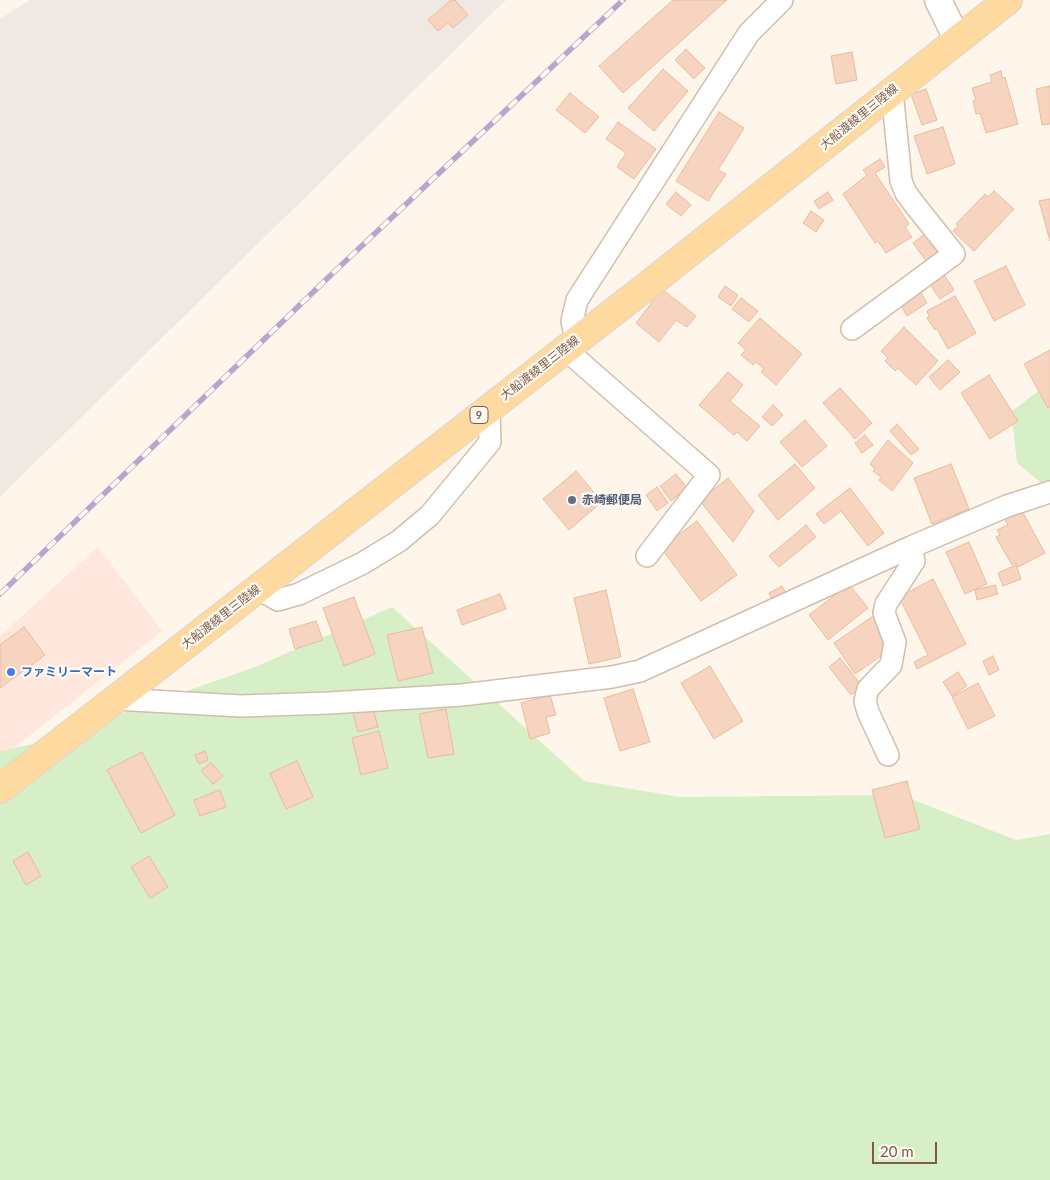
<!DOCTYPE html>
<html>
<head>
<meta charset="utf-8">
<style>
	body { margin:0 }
	#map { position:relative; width:1050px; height:1180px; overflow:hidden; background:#fef6ea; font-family:Lato,sans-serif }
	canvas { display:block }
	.scale { position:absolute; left:872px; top:1142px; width:65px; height:22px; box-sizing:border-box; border:2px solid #7d5b49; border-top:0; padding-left:6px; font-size:15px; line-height:18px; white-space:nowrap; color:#7d5b49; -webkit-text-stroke:4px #fffaf2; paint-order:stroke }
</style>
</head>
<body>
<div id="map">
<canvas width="1050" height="1180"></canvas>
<div class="scale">20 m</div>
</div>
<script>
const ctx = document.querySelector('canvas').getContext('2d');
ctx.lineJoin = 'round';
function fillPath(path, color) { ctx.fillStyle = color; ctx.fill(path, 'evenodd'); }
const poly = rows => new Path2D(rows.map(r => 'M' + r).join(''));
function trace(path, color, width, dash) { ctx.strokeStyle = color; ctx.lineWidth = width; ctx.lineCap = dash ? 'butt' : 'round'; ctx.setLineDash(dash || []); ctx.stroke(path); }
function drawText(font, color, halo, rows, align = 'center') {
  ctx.font = font + ' Lato,"Noto Sans JP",sans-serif'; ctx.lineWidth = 4.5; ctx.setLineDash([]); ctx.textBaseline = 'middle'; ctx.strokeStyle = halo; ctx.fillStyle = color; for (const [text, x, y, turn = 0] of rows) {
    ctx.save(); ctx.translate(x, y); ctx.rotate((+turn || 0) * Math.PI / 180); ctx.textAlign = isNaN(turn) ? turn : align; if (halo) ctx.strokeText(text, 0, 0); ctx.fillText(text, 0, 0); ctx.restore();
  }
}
const commercial = poly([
	[98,547,162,631,0,759,0,636]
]);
const industrial = poly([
	[30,0,506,0,0,497,0,19]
]);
const green = poly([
	[1038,391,1050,394,1050,490,1017,463,1011,412],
	[392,607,584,781,680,797,901,795,1016,840,1050,834,1050,1180,0,1180,0,751,38,743,255,667]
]);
const building = poly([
	[451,0,455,0,468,15,453,28,448,23,438,31,428,20,451,0],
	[673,0,727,0,623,93,599,66,673,0],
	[686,49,705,68,694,79,675,60,686,49],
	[852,52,857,80,836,84,831,56,852,52],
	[663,69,688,91,654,131,628,108,663,69],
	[1001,71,1002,78,1005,77,1018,124,986,133,980,113,976,114,973,101,976,100,972,88,992,82,990,75,1001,71],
	[1050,86,1050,124,1042,125,1036,89,1050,86],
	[926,89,937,120,922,125,911,94,926,89],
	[570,93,599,117,585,133,556,110,570,93],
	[719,112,744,128,718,170,726,174,708,201,676,181,719,112],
	[618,122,656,149,634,179,617,167,626,153,606,139,618,122],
	[943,127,955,164,927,174,914,136,943,127],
	[880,159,885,167,875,173,909,224,905,227,912,237,886,253,878,241,875,243,843,194,867,175,863,170,880,159],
	[994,191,1014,209,974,251,953,231,958,226,956,224,985,194,988,197,994,191],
	[676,192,691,205,681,216,666,204,676,192],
	[828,192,833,200,819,209,814,201,828,192],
	[1050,199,1050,241,1039,201,1050,199],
	[811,211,824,220,816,232,803,223,811,211],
	[926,233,939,252,926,261,913,243,926,233],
	[1006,266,1025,305,994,321,974,281,1006,266],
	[941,270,954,290,940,299,927,280,941,270],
	[725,286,738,295,731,306,718,297,725,286],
	[917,286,927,303,907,316,897,299,917,286],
	[662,289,696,316,687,327,676,320,659,342,636,323,662,289],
	[955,296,976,333,948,349,937,329,935,330,927,318,929,316,927,311,955,296],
	[741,298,758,311,749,322,732,309,741,298],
	[760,318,802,354,776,385,761,372,764,369,756,362,753,365,741,355,746,350,738,343,760,318],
	[904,327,938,361,916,385,898,368,895,371,885,361,888,358,881,351,904,327],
	[1050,350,1050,407,1048,408,1024,364,1050,350],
	[948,360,960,372,940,390,929,377,948,360],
	[728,372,743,385,730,401,760,426,747,441,737,432,734,435,699,405,728,372],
	[989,375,1018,421,990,439,961,393,989,375],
	[840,388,872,423,855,439,823,403,840,388],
	[773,405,783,415,772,426,762,417,773,405],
	[805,420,827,446,802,467,780,442,805,420],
	[897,424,919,449,911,455,890,431,897,424],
	[865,435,873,445,862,453,855,443,865,435],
	[888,440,913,463,892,491,879,480,881,477,873,471,875,469,870,464,888,440],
	[795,464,815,488,778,520,758,495,795,464],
	[951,464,969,509,932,524,914,478,951,464],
	[576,471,602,502,569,530,543,499,576,471],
	[676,474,687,488,671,501,660,486,676,474],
	[728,478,754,511,733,542,700,501,728,478],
	[657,487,668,503,657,511,646,495,657,487],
	[850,488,884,533,868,546,841,511,824,524,816,514,850,488],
	[1021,509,1045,553,1018,567,1015,563,1012,565,996,537,1000,535,997,530,1008,525,1004,518,1021,509],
	[697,521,737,575,701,601,661,548,697,521],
	[806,525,816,537,779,567,769,556,806,525],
	[969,542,987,584,965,594,946,552,969,542],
	[1016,565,1021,579,1003,586,998,573,1016,565],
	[933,579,966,644,917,669,914,662,928,655,899,597,933,579],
	[849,584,868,608,828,640,809,615,849,584],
	[995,585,998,594,977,600,975,590,995,585],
	[782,586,787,595,774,603,769,593,782,586],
	[606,590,621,657,589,664,574,598,606,590],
	[500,594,506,609,462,625,457,610,500,594],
	[354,597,375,654,344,666,323,608,354,597],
	[873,616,894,647,855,674,834,643,873,616],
	[316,621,323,640,295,649,289,629,316,621],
	[24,627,45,655,0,688,0,645,24,627],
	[422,627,433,673,398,681,387,635,422,627],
	[993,656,999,670,989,675,983,661,993,656],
	[840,658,862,686,851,695,829,667,840,658],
	[710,666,743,721,714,739,681,683,710,666],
	[958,672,967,686,952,696,943,682,958,672],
	[978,683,995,716,968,729,952,697,978,683],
	[633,689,650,742,620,751,604,698,633,689],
	[550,695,556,715,546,717,550,733,530,739,521,703,550,695],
	[372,704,378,727,358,732,352,709,372,704],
	[446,709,454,754,428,758,419,714,446,709],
	[379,731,388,768,361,775,352,738,379,731],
	[205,751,208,760,199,764,195,755,205,751],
	[142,752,175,815,141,833,107,770,142,752],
	[297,761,313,797,286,809,270,773,297,761],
	[211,763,223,776,213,784,201,771,211,763],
	[907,781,920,829,885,838,872,790,907,781],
	[220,790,226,807,200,816,194,800,220,790],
	[28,852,41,876,26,885,13,861,28,852],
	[149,856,168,887,150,898,131,867,149,856]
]);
const minor = poly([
	[852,329,954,254,915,205,906,193,901,181,892,91],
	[576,340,572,321,577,300,749,33,782,0],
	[565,349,709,475,647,556],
	[257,588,278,600,299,594,363,563,399,541,430,515,490,442,489,407],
	[115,699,241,706,329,703,462,695,612,677,640,671,911,547,1007,506,1050,492],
	[888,755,868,712,865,701,868,689,891,665,895,642,884,613,886,604,914,561,911,547]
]);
const tertiary = poly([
	[938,0,957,39]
]);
const primary = poly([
	[0,789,647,286,1008,0]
]);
const rail = poly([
	[0,594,334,272,623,0]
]);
const markers = [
	[572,500,5,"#5c6f8a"],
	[11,672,5,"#3f7fe0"]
];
const shields = [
	[479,415,18]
];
const shieldNames = [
	["9",479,415]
];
const streetNames = [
	["大船渡綾里三陸線",859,117,-39],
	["大船渡綾里三陸線",540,368,-38],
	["大船渡綾里三陸線",221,617,-38]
];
const serviceNames = [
	["赤崎郵便局",582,500]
];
const shopNames = [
	["ファミリーマート",21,672]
];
fillPath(commercial, '#ffe7dd');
fillPath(industrial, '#f0e9e3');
fillPath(green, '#d7efc6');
fillPath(building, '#f7d4bf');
trace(building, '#ebba9d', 1);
trace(minor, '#d3bdad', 24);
trace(tertiary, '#d3bdad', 29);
trace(primary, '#ddd4d0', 30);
trace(minor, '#fff', 21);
trace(tertiary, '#fff', 26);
trace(primary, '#ffdaa0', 28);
trace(rail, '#b9a5cb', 5.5);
trace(rail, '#fffaf2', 4, [11]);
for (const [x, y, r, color] of markers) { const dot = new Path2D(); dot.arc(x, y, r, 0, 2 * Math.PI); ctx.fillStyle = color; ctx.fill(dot); trace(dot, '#fffaf2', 2); }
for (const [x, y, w] of shields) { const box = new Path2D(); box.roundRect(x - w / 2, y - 8.5, w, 17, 4); ctx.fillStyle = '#fffaf2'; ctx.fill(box); trace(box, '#7d5b49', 1); }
drawText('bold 11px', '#7d5b49', null, shieldNames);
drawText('12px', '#7d5b49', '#fffaf2', streetNames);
drawText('bold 12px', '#4e5e75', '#fffaf2', serviceNames, 'left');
drawText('bold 12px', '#366cbe', '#fffaf2', shopNames, 'left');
</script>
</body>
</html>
